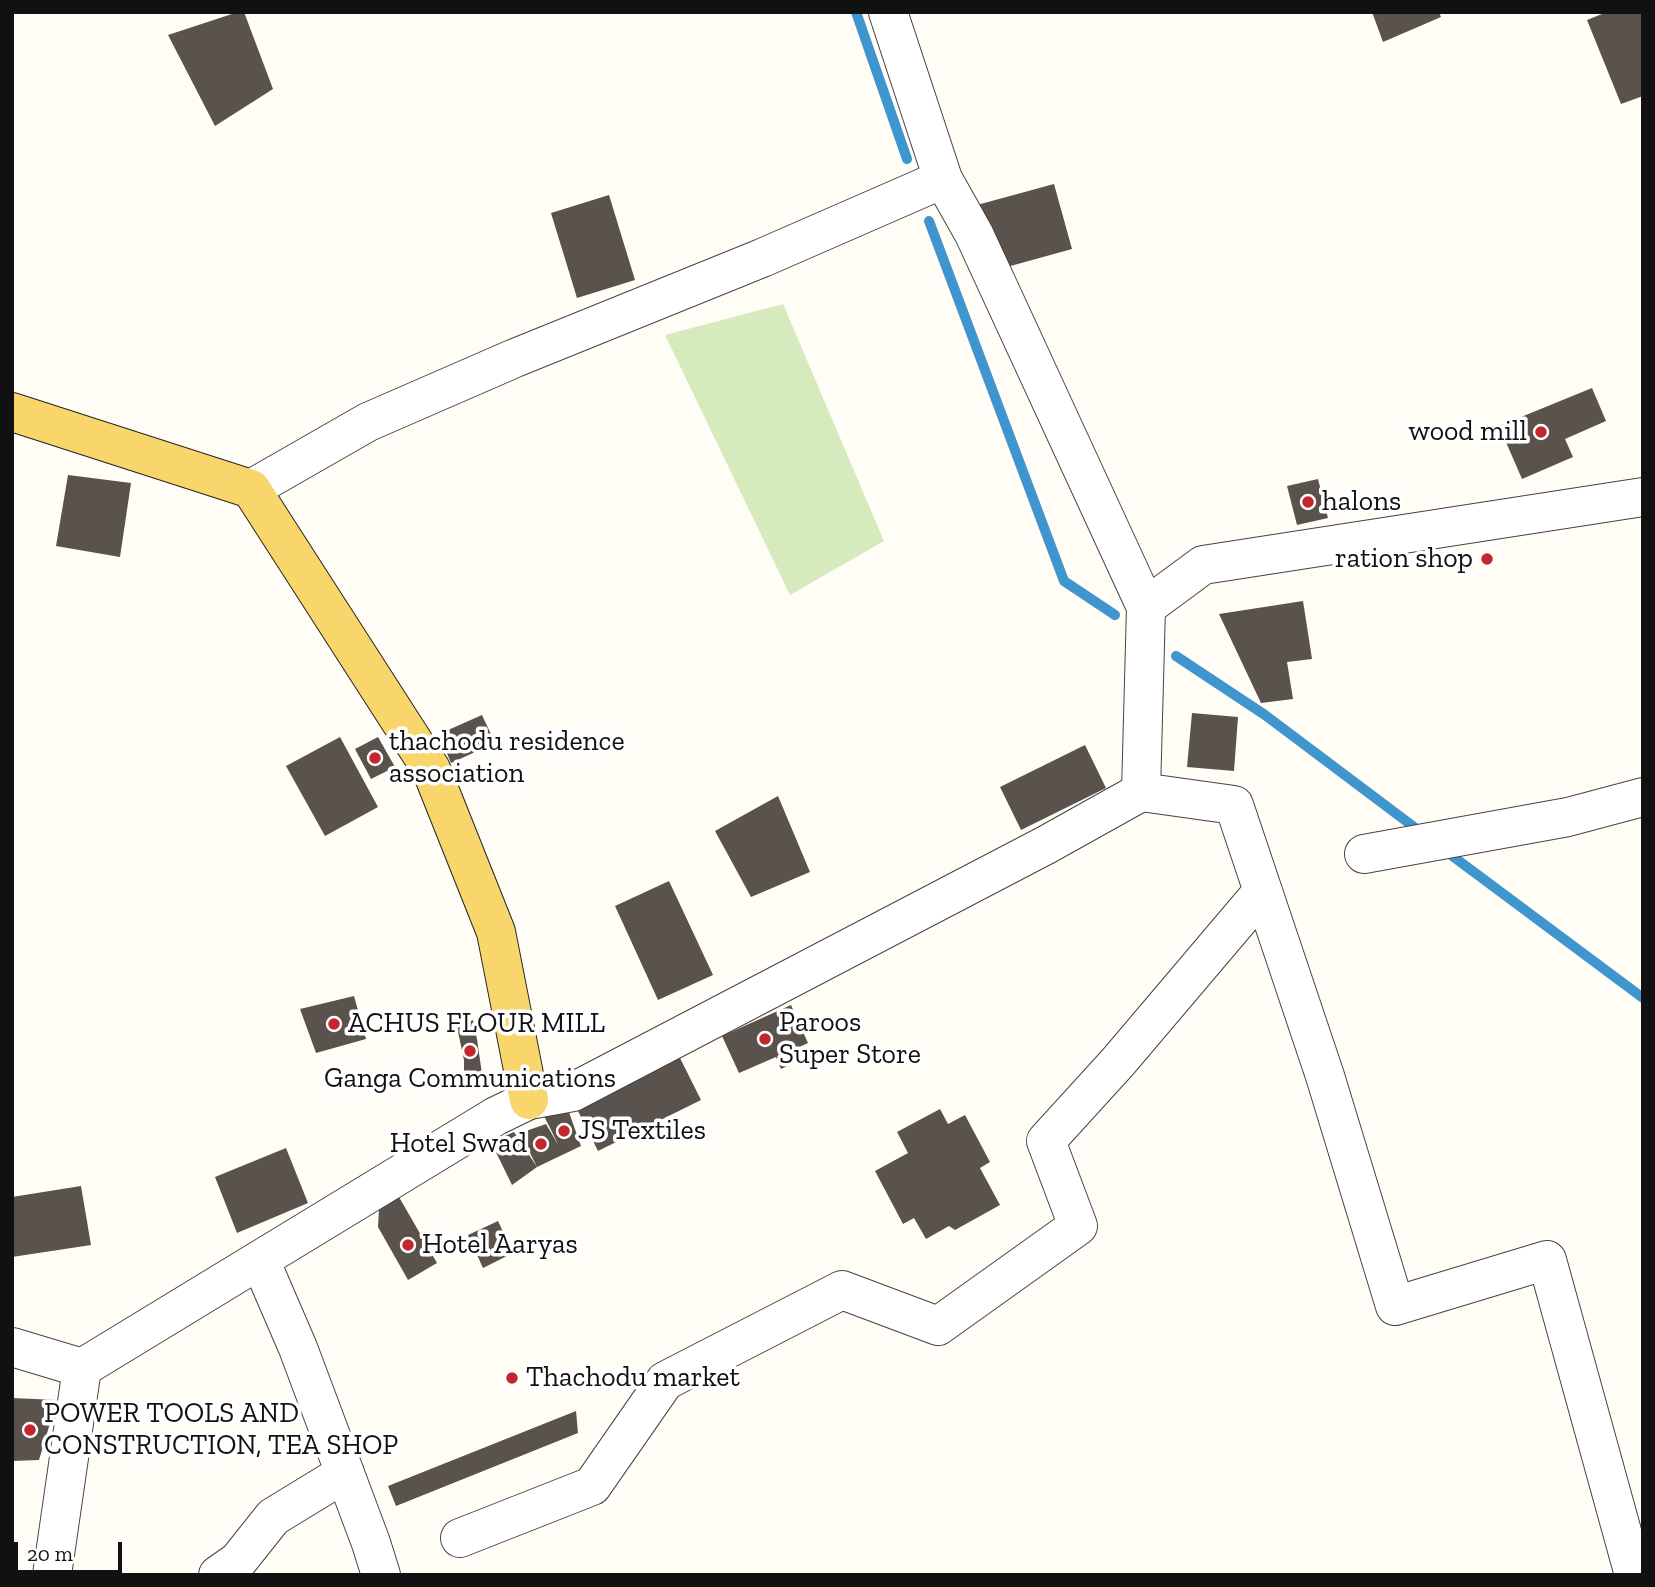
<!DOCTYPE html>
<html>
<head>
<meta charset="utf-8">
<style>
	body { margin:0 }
	#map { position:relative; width:1655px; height:1587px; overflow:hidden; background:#fffdf5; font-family:"Zilla Slab",serif }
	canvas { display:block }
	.frame { position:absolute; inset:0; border:14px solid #111; pointer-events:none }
	.scale { position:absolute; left:14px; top:1542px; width:108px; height:32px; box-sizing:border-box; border:4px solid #111; border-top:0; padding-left:9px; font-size:21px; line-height:24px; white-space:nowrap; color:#111; -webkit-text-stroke:5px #fff; paint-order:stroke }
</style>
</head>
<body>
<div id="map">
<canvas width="1655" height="1587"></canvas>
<div class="frame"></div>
<div class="scale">20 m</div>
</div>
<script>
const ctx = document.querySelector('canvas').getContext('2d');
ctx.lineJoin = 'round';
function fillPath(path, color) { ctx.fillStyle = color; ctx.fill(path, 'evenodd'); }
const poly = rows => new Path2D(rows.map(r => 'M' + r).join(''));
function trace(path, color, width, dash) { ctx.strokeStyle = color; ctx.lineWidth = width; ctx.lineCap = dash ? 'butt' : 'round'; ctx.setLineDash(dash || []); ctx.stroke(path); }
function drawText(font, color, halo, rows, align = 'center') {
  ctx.font = font + ' "Zilla Slab",serif'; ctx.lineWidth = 7; ctx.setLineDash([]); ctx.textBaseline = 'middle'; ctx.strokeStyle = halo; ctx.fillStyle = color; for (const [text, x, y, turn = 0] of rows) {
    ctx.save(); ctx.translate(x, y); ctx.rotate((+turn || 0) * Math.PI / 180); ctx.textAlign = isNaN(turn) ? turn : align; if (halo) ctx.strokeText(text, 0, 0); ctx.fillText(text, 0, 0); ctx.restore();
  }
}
const green = poly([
	[783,304,884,541,790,595,665,335]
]);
const stream = poly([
	[856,12,907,159],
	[929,221,1064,581,1115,615],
	[1176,656,1265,715,1422,833],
	[1443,849,1643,998]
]);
const building = poly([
	[238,12,244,12,273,89,215,126,168,35],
	[1372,12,1439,12,1441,17,1383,42],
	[1607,12,1643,12,1643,96,1621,104,1587,20],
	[1054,184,1072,249,996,270,977,205],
	[609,195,635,280,577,298,551,213],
	[1592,388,1606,421,1565,439,1573,457,1522,479,1499,426],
	[68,475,131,483,120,557,56,546],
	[1318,479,1328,518,1297,525,1287,486],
	[1303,601,1312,659,1287,662,1293,699,1261,703,1219,614],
	[1192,713,1238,717,1234,771,1187,767],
	[482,715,495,743,451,763,439,734],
	[340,737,378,807,325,836,286,766],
	[378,737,395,767,371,779,355,749],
	[1085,745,1106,788,1021,830,1000,787],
	[778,796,810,872,751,897,715,831],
	[669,881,713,975,658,1000,615,906],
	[354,996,366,1039,316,1053,300,1009],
	[791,1005,808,1043,797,1048,802,1059,781,1069,776,1057,739,1073,722,1036],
	[473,1020,477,1039,482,1074,464,1074,464,1060,457,1027],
	[679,1056,701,1100,598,1151,576,1107],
	[565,1101,581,1146,537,1167,520,1133,546,1124,559,1146,544,1116],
	[940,1109,948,1124,965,1115,990,1162,980,1168,1000,1205,955,1230,949,1226,926,1239,914,1218,903,1224,875,1171,908,1153,897,1132],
	[514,1132,537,1167,512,1185,491,1142],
	[286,1148,308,1203,237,1233,215,1177],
	[81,1186,91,1245,12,1257,12,1197],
	[399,1197,437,1263,408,1280,378,1227,379,1209],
	[498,1221,513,1253,483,1268,468,1235],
	[12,1398,57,1400,39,1460,12,1461],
	[576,1411,578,1433,396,1506,388,1486]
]);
const minor = poly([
	[888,12,943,179,974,234,1146,607],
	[251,489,368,422,515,358,762,258,943,179],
	[1141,792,1234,805,1325,1076,1395,1306,1547,1260,1634,1575],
	[1364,854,1568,817,1643,797],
	[260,1260,298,1348,371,1543,381,1575],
	[12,1347,82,1368],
	[460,1538,592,1486,665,1381,842,1290,938,1326,1078,1226,1046,1141,1118,1062,1263,891],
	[52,1575,82,1368,496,1116,529,1100,573,1092,1046,845,1141,792,1146,607,1203,565,1643,497],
	[218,1575,238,1561,273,1517,345,1473]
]);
const major = poly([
	[12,412,251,489,431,769,496,932,529,1100]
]);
const markers = [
	[1541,432,7,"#c4262e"],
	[1308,502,7,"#c4262e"],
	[1487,559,7,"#c4262e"],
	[375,758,7,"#c4262e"],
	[334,1024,7,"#c4262e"],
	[765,1039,7,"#c4262e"],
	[470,1051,7,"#c4262e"],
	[564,1131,7,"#c4262e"],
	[541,1144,7,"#c4262e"],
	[408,1245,7,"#c4262e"],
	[512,1378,7,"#c4262e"],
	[30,1430,7,"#c4262e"]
];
const poiNames = [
	["wood mill",1527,432,"right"],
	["halons",1322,502],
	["ration shop",1473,559,"right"],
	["thachodu residence",389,742],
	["association",389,774],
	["Paroos",779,1023],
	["Super Store",779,1055],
	["ACHUS FLOUR MILL",348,1024],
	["Ganga Communications",470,1079,"center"],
	["JS Textiles",578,1131],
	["Hotel Swad",527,1144,"right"],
	["Hotel Aaryas",422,1245],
	["Thachodu market",526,1378],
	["POWER TOOLS AND",44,1414],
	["CONSTRUCTION, TEA SHOP",44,1446]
];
fillPath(green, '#d5ebbd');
trace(stream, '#3f96cf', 10);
fillPath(building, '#5a524d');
trace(minor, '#444', 40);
trace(major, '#222', 40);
trace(minor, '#fff', 38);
trace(major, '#f9d66b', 38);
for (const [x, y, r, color] of markers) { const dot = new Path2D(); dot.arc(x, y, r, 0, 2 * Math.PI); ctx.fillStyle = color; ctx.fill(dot); trace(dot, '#fff', 2.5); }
drawText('28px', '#111', '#fff', poiNames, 'left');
</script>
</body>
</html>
